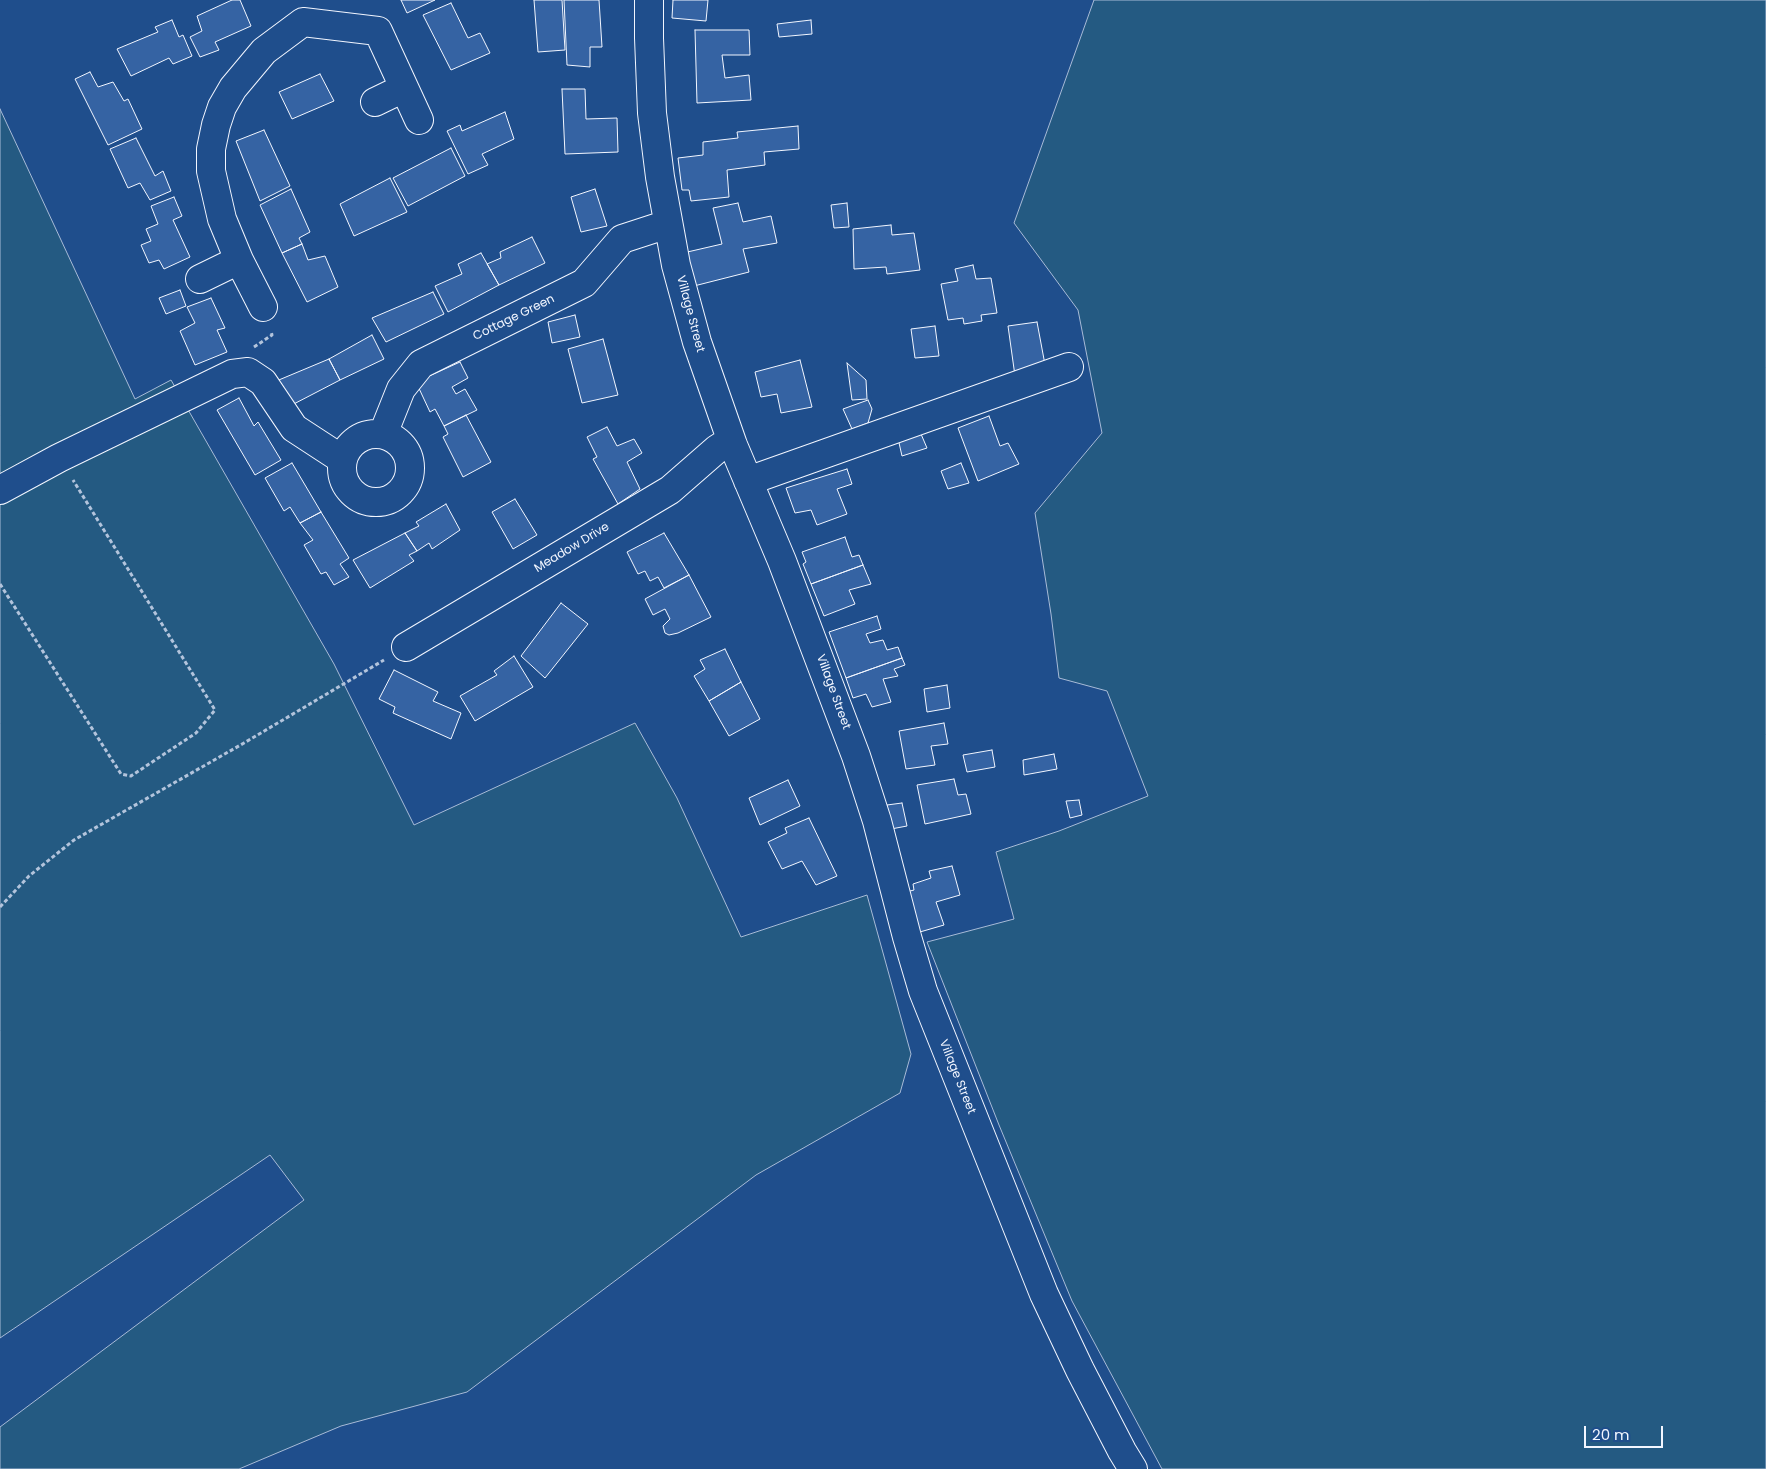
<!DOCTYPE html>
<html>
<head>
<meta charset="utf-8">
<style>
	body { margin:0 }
	#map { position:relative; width:1766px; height:1469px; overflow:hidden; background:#1f4e8c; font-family:Poppins,sans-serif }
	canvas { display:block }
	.scale { position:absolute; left:1584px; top:1426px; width:79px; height:22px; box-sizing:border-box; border:2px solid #f2f6ff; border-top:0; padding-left:6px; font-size:15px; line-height:18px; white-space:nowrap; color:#f2f6ff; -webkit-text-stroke:4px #1f4e8c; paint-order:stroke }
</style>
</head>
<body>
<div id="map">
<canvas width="1766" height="1469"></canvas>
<div class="scale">20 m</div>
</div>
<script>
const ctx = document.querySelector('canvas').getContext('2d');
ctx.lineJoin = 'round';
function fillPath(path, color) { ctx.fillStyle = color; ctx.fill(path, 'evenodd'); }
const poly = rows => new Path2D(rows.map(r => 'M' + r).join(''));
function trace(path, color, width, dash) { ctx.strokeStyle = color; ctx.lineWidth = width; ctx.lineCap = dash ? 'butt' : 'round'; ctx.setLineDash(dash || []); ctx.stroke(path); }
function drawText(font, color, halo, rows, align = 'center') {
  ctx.font = font + ' Poppins,sans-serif'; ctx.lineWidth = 4; ctx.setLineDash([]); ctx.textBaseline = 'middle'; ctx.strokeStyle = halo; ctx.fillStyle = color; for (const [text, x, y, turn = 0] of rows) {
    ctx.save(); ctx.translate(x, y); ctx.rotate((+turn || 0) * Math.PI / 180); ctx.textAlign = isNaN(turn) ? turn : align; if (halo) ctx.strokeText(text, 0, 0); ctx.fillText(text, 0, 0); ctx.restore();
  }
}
const green = poly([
	[1094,0,1766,0,1766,1469,1162,1469,1072,1301,999,1125,927,942,1014,919,996,852,1059,831,1148,796,1107,691,1059,678,1051,614,1035,513,1102,433,1078,310,1014,223,1094,0],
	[0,109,135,399,171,380,334,664,414,825,635,723,677,798,741,937,867,895,911,1054,900,1093,756,1175,467,1392,341,1426,239,1469,0,1469,0,1427,304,1200,270,1155,0,1338,0,109]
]);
const building = poly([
	[232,0,240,0,251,26,215,42,219,50,200,57,190,37,202,31,197,16,232,0],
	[401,0,435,0,407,13,401,0],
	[534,0,562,0,565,50,538,52,534,0],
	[564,0,599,0,602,47,590,47,590,67,567,65,564,0],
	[673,0,708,0,706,21,672,18,673,0],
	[451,3,468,38,480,33,490,53,451,70,423,15,451,3],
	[172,20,179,37,183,35,192,56,173,64,169,58,131,76,117,49,158,32,155,27,172,20],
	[811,20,812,34,779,37,777,24,811,20],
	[695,30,749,30,750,55,722,55,725,78,749,75,751,100,697,103,695,30],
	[90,72,98,87,113,82,124,101,128,99,142,129,108,145,75,79,90,72],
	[320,74,334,101,292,119,279,92,320,74],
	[562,89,585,89,586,119,617,118,618,152,565,154,562,89],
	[505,112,514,139,482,154,488,165,468,174,447,131,460,125,462,131,505,112],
	[798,126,799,149,764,152,765,165,727,170,729,197,691,201,689,190,682,190,678,158,703,155,703,142,738,138,737,132,798,126],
	[264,130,290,186,260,201,236,141,264,130],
	[136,138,155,176,163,171,171,191,150,200,140,183,128,188,110,149,136,138],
	[451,148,465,176,408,206,393,178,451,148],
	[390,178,407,212,354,236,340,204,390,178],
	[291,189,310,232,299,238,302,244,282,253,260,205,291,189],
	[595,189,607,226,581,232,571,197,595,189],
	[174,197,182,216,173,220,190,257,164,269,159,260,149,263,141,245,151,241,146,229,158,224,151,206,174,197],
	[738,203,743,222,771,216,777,243,743,249,749,272,690,287,683,253,722,244,713,208,738,203],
	[847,203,849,227,834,228,831,205,847,203],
	[891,225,892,235,914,233,920,270,887,274,886,267,854,269,853,229,891,225],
	[532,237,545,263,499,285,487,264,501,258,500,252,532,237],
	[302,244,308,260,325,256,338,287,307,302,282,253,302,244],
	[481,253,499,285,448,312,435,286,462,274,458,264,481,253],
	[973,265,976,279,991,278,997,313,981,315,982,321,964,324,963,318,948,320,941,284,958,281,955,269,973,265],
	[180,290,186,306,166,314,159,298,180,290],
	[433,292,444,314,386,342,372,318,433,292],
	[211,298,225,328,217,330,227,352,195,365,180,331,195,323,187,307,211,298],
	[575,315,580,337,552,343,548,322,575,315],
	[1037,322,1046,370,1015,376,1008,326,1037,322],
	[935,326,939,356,915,358,911,329,935,326],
	[372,335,384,359,340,380,329,359,372,335],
	[603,339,618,395,582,403,568,349,603,339],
	[329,359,340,380,288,407,274,382,329,359],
	[800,360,812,407,781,413,777,394,761,397,755,372,800,360],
	[460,362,468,378,452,387,456,394,465,389,477,410,444,426,435,409,430,412,416,382,460,362],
	[847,363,866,380,867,399,852,400,847,363],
	[239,398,254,426,258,422,281,460,255,475,217,410,239,398],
	[868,400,872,409,868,423,852,429,843,409,868,400],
	[466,415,491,462,463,477,443,437,448,434,444,426,466,415],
	[989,416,1000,446,1008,443,1019,464,978,481,958,428,989,416],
	[607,427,617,446,634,439,642,453,627,462,640,489,618,504,593,459,597,457,587,437,607,427],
	[918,427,927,448,902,456,897,434,918,427],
	[292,463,321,512,300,523,290,507,284,511,265,478,292,463],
	[961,463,969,483,948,489,941,471,961,463],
	[847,469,852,484,837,489,847,514,817,525,811,510,795,513,786,488,847,469],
	[515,499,537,535,513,549,492,512,515,499],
	[446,504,460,530,432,549,429,543,417,551,405,533,419,526,416,522,446,504],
	[321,512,349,558,340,564,349,577,334,585,326,572,321,574,304,545,313,540,300,523,321,512],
	[405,533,417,551,409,555,414,561,370,588,353,560,405,533],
	[664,533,689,575,664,588,658,577,650,581,645,571,638,574,627,552,664,533],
	[845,537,852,557,859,555,863,565,811,584,803,564,806,562,802,552,845,537],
	[863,565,871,584,849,590,855,604,824,616,811,584,863,565],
	[689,575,711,617,678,633,669,635,665,633,663,626,670,619,665,609,653,615,645,599,689,575],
	[561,603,588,624,545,678,521,656,561,603],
	[877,616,881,629,866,634,870,643,883,640,887,650,898,647,902,658,846,678,829,632,877,616],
	[725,649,741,682,709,701,694,676,705,669,700,660,725,649],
	[514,656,533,687,475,721,460,696,497,675,494,671,514,656],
	[902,658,905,665,894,669,898,676,883,679,891,702,872,707,866,694,853,698,846,678,902,658],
	[394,670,438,692,433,701,461,713,451,739,393,713,395,707,379,699,394,670],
	[741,682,760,719,729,736,709,701,741,682],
	[947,685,950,708,927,712,924,689,947,685],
	[944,723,948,744,931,746,935,765,906,769,899,731,944,723],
	[992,750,995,767,967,772,963,755,992,750],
	[1054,754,1057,769,1024,775,1023,760,1054,754],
	[954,779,958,795,966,794,971,814,925,824,917,785,954,779],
	[788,780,800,806,760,825,749,798,788,780],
	[1079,800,1082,815,1070,818,1066,801,1079,800],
	[902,803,907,826,891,829,887,805,902,803],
	[809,818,837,876,816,885,802,861,782,869,768,842,787,833,785,828,809,818],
	[952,866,960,895,936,902,944,925,913,934,902,893,914,890,913,884,931,878,929,871,952,866]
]);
const path = poly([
	[254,347,272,335,271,331],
	[0,584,121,774,131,776,196,733,215,710,73,480],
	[0,907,29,876,74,840,244,743,384,660]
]);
const minor = poly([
	[649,0,649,38,652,113,660,177,676,265,697,342,733,445,782,561,856,756,877,821,907,937,923,991,943,1041,1044,1294,1080,1370,1122,1451,1133,1469],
	[375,102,404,88],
	[200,279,239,260],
	[263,307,239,260,222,219,211,171,211,149,216,125,222,107,233,88,264,51,303,22,378,31,419,120],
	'342 468a34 34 0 1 1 68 0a34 34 0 1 1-68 0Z',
	[383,434,401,389,421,364,584,283,622,239,668,224],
	[748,481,1069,367],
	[0,490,59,458,232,374,248,372,263,382,294,428,343,460],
	[406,647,670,490,717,449,731,440]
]);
const streetNames = [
	["Village Street",690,314,75],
	["Cottage Green",514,318,-26],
	["Meadow Drive",572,548,-31],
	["Village Street",833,692,70],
	["Village Street",957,1077,68]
];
fillPath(green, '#245a82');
trace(green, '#a8bbd7', 1);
fillPath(building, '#3563a3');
trace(building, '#f2f6ff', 1);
trace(minor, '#f2f6ff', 30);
trace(path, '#b3c4dc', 3, [4, 2.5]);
trace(minor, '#1f4e8c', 28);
drawText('12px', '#f2f6ff', '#1f4e8c', streetNames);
</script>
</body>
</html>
